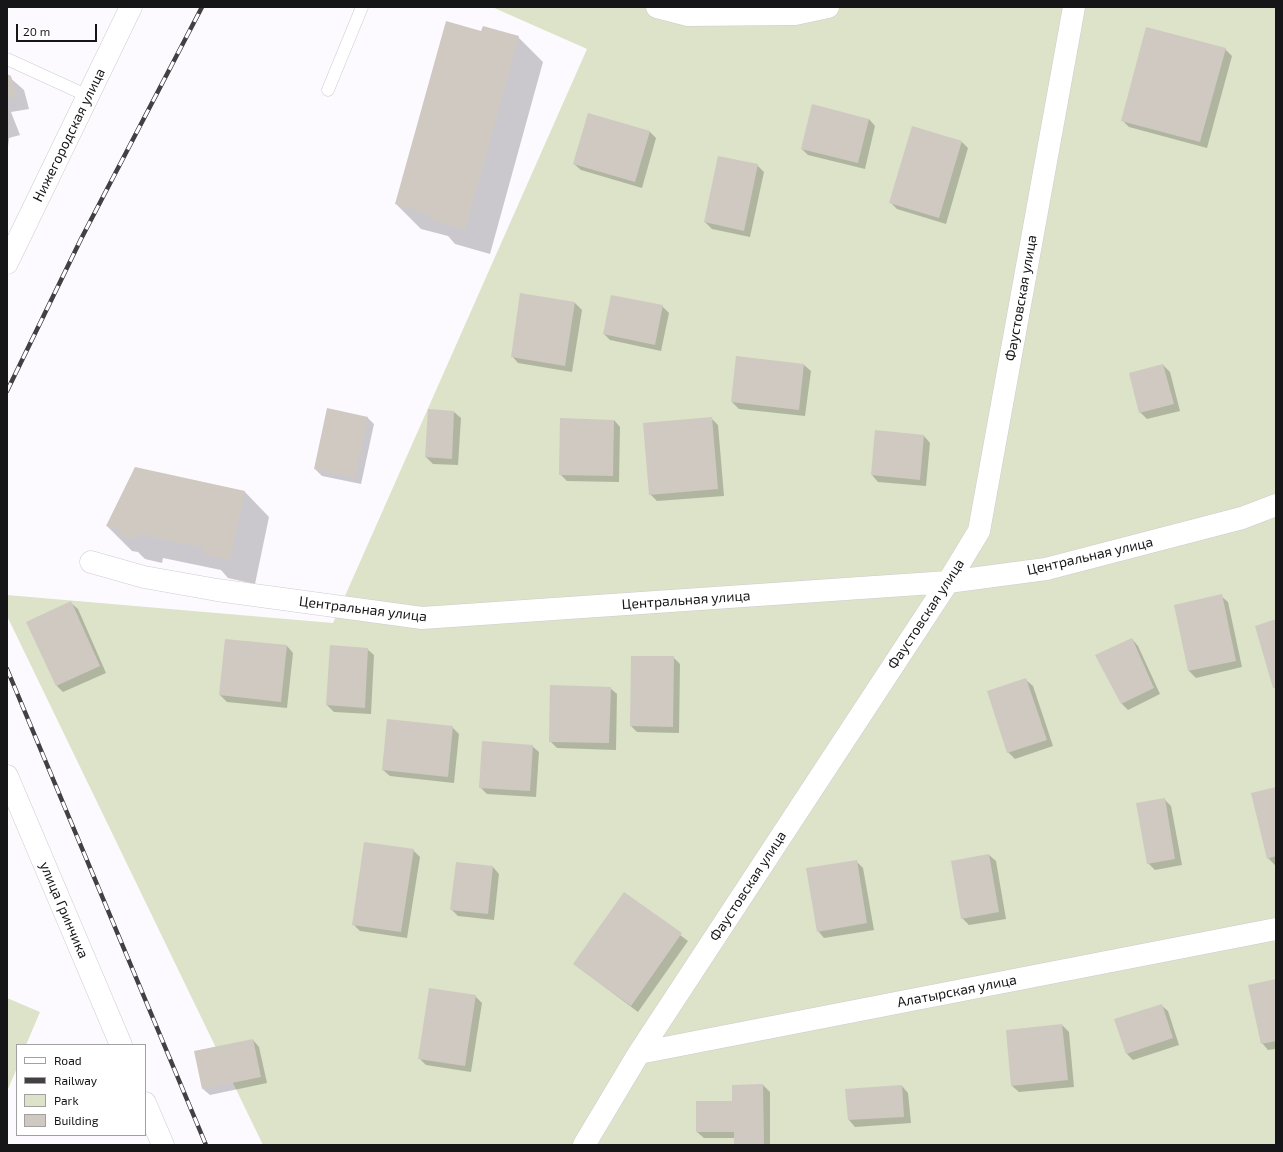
<!DOCTYPE html>
<html>
<head>
<meta charset="utf-8">
<style>
	body { margin:0 }
	#map { position:relative; width:1283px; height:1152px; overflow:hidden; background:#fdfaff; font-family:"Exo 2",sans-serif }
	canvas { display:block }
	.frame { position:absolute; inset:0; border:8px solid #161517; pointer-events:none }
	.legend { position:absolute; left:16px; top:1044px; width:130px; height:92px; box-sizing:border-box; background:#fff; border:1px solid #a2a1a2; margin:0; padding:5px 7px; list-style:none; font-size:12px; color:#161517 }
	.legend li { display:flex; align-items:center; gap:8px; height:20px }
	.legend b { width:20px; border:1px solid #a2a1a2 }
	.scale { position:absolute; left:16px; top:24px; width:81px; height:18px; box-sizing:border-box; border:2px solid #161517; border-top:0; padding-left:5px; font-size:12px; line-height:14px; white-space:nowrap; color:#161517; -webkit-text-stroke:3px #fff; paint-order:stroke }
</style>
</head>
<body>
<div id="map">
<canvas width="1283" height="1152"></canvas>
<div class="frame"></div>
<ul class="legend">
<li><b style="height:5px;background:#fff"></b>Road</li>
<li><b style="height:5px;background:#424043"></b>Railway</li>
<li><b style="height:11px;background:#dce3c8"></b>Park</li>
<li><b style="height:11px;background:#cfc9c2"></b>Building</li>
</ul>
<div class="scale">20 m</div>
</div>
<script>
const ctx = document.querySelector('canvas').getContext('2d');
ctx.lineJoin = 'round';
function fillPath(path, color) { ctx.fillStyle = color; ctx.fill(path, 'evenodd'); }
const poly = rows => new Path2D(rows.map(r => 'M' + r).join(''));
function trace(path, color, width, dash) { ctx.strokeStyle = color; ctx.lineWidth = width; ctx.lineCap = dash ? 'butt' : 'round'; ctx.setLineDash(dash || []); ctx.stroke(path); }
function drawText(font, color, halo, rows, align = 'center') {
  ctx.font = font + ' "Exo 2",sans-serif'; ctx.lineWidth = 4; ctx.setLineDash([]); ctx.textBaseline = 'middle'; ctx.strokeStyle = halo; ctx.fillStyle = color; for (const [text, x, y, turn = 0] of rows) {
    ctx.save(); ctx.translate(x, y); ctx.rotate((+turn || 0) * Math.PI / 180); ctx.textAlign = isNaN(turn) ? turn : align; if (halo) ctx.strokeText(text, 0, 0); ctx.fillText(text, 0, 0); ctx.restore();
  }
}
const green = poly([
	[492,7,1276,7,1276,1145,263,1145,7,616,7,595,333,623,587,49],
	[7,998,40,1012,26,1045,17,1045,17,1068,8,1089]
]);
const shadow = poly([
	[482,32,518,37,543,62,490,254,455,244,448,236,421,229,396,204],
	[1225,49,1232,56,1207,148,1129,127,1122,120],
	[7,75,24,90,29,109,11,112,20,135,9,138,7,156],
	[869,119,875,126,865,169,808,155,802,149],
	[650,132,656,138,642,188,581,170,574,164],
	[962,142,968,148,946,224,897,209,890,202],
	[757,165,764,172,750,237,712,229,705,222],
	[521,295,575,303,582,310,572,372,518,363,512,356],
	[662,306,669,313,661,351,610,340,604,334],
	[804,365,811,371,805,416,739,409,732,402],
	[1163,365,1170,372,1180,411,1147,419,1140,412],
	[429,410,454,412,461,418,458,465,433,464,426,457],
	[367,417,374,424,361,484,322,476,315,469],
	[711,418,718,425,724,496,657,501,650,494],
	[614,420,620,427,619,482,567,481,560,474],
	[924,436,930,443,926,486,878,482,872,475],
	[135,468,245,492,269,517,255,584,228,578,221,570,163,558,162,563,145,559,138,552,132,551,107,526],
	[1221,596,1228,602,1242,667,1196,678,1189,671,1175,606],
	[71,603,78,609,106,673,63,692,57,686],
	[1132,639,1138,646,1160,694,1128,710,1122,704],
	[287,646,293,653,287,708,227,702,220,695],
	[367,649,374,655,371,714,334,712,327,705],
	[673,657,680,664,679,733,637,732,631,726],
	[1026,680,1033,686,1053,746,1015,759,1008,752],
	[610,688,617,694,616,750,557,748,550,741],
	[452,727,459,734,454,783,390,776,383,770],
	[532,746,539,752,536,797,487,794,480,787],
	[1276,788,1276,864,1275,865,1268,858],
	[1164,799,1171,806,1182,865,1155,870,1148,863],
	[413,850,420,857,407,938,360,931,353,924],
	[989,855,996,861,1006,919,969,925,962,918],
	[856,861,863,868,874,930,824,938,818,931],
	[493,867,499,874,494,920,458,916,451,909],
	[625,894,688,941,638,1012,574,964],
	[1276,980,1276,1049,1268,1050,1262,1043],
	[475,996,482,1003,471,1072,426,1065,419,1058],
	[1161,1005,1168,1011,1179,1045,1133,1060,1127,1054],
	[1062,1025,1069,1032,1074,1087,1019,1092,1012,1086],
	[253,1040,259,1047,267,1083,210,1095,203,1089],
	[763,1085,770,1092,770,1145,735,1145,735,1138,704,1138,697,1132,733,1102],
	[902,1086,908,1093,911,1123,855,1127,849,1120]
]);
const building = poly([
	[446,21,481,31,483,26,519,36,465,230,429,219,431,215,395,204],
	[1146,27,1226,48,1200,142,1121,121],
	[7,74,11,76,17,96,7,98],
	[812,104,869,119,858,163,801,149],
	[588,113,650,131,635,182,573,164],
	[912,126,962,141,939,218,889,203],
	[718,156,758,164,744,231,704,222],
	[520,293,575,302,565,366,511,357],
	[611,295,663,305,655,345,603,334],
	[736,356,804,364,799,410,731,402],
	[1163,364,1174,404,1139,413,1129,373],
	[327,408,368,417,355,478,314,469],
	[428,409,454,411,452,459,425,457],
	[712,417,718,489,649,495,643,423],
	[560,418,614,420,613,476,559,475],
	[875,430,924,435,920,480,871,475],
	[135,467,245,491,230,560,203,554,204,548,138,534,137,539,119,535,121,530,106,526],
	[1222,594,1236,661,1188,671,1174,605],
	[71,601,100,666,56,686,26,622],
	[1276,619,1276,688,1273,688,1255,626],
	[1132,638,1154,688,1121,704,1095,655],
	[225,639,287,645,281,702,219,695],
	[330,645,368,648,365,708,326,705],
	[631,656,674,656,673,727,630,726],
	[1026,678,1047,740,1007,753,987,691],
	[550,685,611,687,609,743,549,742],
	[387,719,453,726,448,777,382,770],
	[482,741,533,745,530,791,479,788],
	[1276,787,1276,856,1267,859,1251,793],
	[1165,798,1175,859,1147,864,1136,803],
	[364,842,414,849,401,932,352,925],
	[989,854,999,912,961,919,951,861],
	[857,860,867,923,817,932,806,868],
	[456,862,493,866,488,914,450,910],
	[624,892,682,933,631,1006,573,964],
	[1276,979,1276,1041,1261,1044,1248,985],
	[429,988,476,995,465,1066,418,1059],
	[1162,1004,1173,1038,1126,1054,1114,1019],
	[1062,1024,1068,1080,1011,1086,1006,1030],
	[253,1039,261,1077,202,1089,194,1051],
	[763,1084,764,1145,734,1145,734,1132,696,1132,696,1101,732,1101,732,1085],
	[902,1085,904,1117,848,1120,845,1089]
]);
const service = poly([
	[7,59,88,96],
	[328,90,362,7]
]);
const minor = poly([
	[657,7,688,15,795,14,828,7],
	[91,562,144,577,217,590,422,618,948,582,1046,569,1242,518,1276,505],
	[7,776,121,1045],
	[639,1053,1276,929],
	[145,1103,163,1145],
	[584,1145,639,1053,948,582,979,531,1074,7]
]);
const tertiary = poly([
	[7,263,131,7]
]);
const rail = poly([
	[7,391,81,239,202,7],
	[7,669,206,1145]
]);
const streetNames = [
	["Нижегородская улица",69,135,-64],
	["Фаустовская улица",1021,298,-80],
	["Центральная улица",1090,556,-13],
	["Центральная улица",686,600,-4],
	["Центральная улица",363,609,7],
	["Фаустовская улица",926,614,-57],
	["Фаустовская улица",748,886,-57],
	["улица Гринчика",64,910,67],
	["Алатырская улица",957,991,-11]
];
fillPath(green, '#dce3c8');
fillPath(shadow, '#0003');
fillPath(building, '#cfc9c2');
trace(service, '#cfcad1', 13);
trace(minor, '#cfcad1', 23);
trace(tertiary, '#cfcad1', 23);
trace(service, '#fff', 12);
trace(minor, '#fff', 22);
trace(tertiary, '#fff', 22);
trace(rail, '#424043', 4.5);
trace(rail, '#fff', 3, [9]);
drawText('14px', '#161517', '#fff', streetNames);
</script>
</body>
</html>
